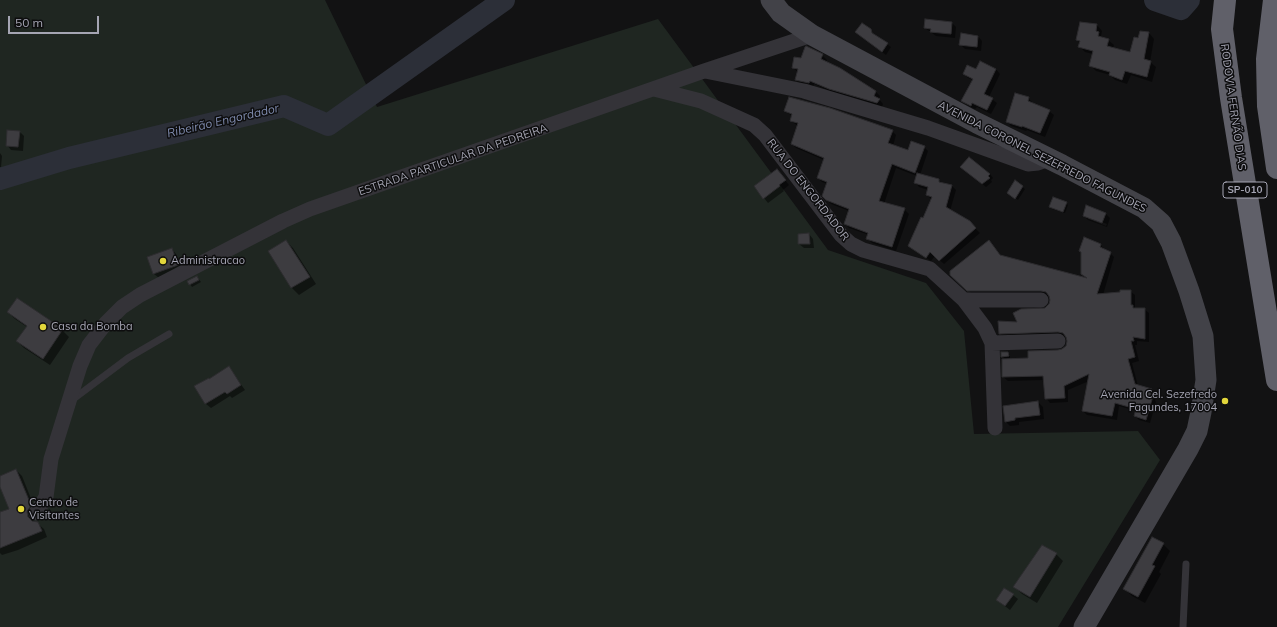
<!DOCTYPE html>
<html>
<head>
<meta charset="utf-8">
<style>
	body { margin:0 }
	#map { position:relative; width:1277px; height:627px; overflow:hidden; background:#121213; font-family:Mulish,sans-serif }
	canvas { display:block }
	.scale { position:absolute; left:8px; top:16px; width:91px; height:18px; box-sizing:border-box; border:2px solid #a5a5b3; border-top:0; padding-left:5px; font-size:12px; line-height:14px; white-space:nowrap; color:#a5a5b3; -webkit-text-stroke:3px #0d0d0e; paint-order:stroke }
</style>
</head>
<body>
<div id="map">
<canvas width="1277" height="627"></canvas>
<div class="scale">50 m</div>
</div>
<script>
const ctx = document.querySelector('canvas').getContext('2d');
ctx.lineJoin = 'round';
function fillPath(path, color) { ctx.fillStyle = color; ctx.fill(path, 'evenodd'); }
const poly = rows => new Path2D(rows.map(r => 'M' + r).join(''));
function trace(path, color, width, dash) { ctx.strokeStyle = color; ctx.lineWidth = width; ctx.lineCap = dash ? 'butt' : 'round'; ctx.setLineDash(dash || []); ctx.stroke(path); }
function drawText(font, color, halo, rows, align = 'center') {
  ctx.font = font + ' Mulish,sans-serif'; ctx.lineWidth = 3; ctx.setLineDash([]); ctx.textBaseline = 'middle'; ctx.strokeStyle = halo; ctx.fillStyle = color; for (const [text, x, y, turn = 0] of rows) {
    ctx.save(); ctx.translate(x, y); ctx.rotate((+turn || 0) * Math.PI / 180); ctx.textAlign = isNaN(turn) ? turn : align; if (halo) ctx.strokeText(text, 0, 0); ctx.fillText(text, 0, 0); ctx.restore();
  }
}
const green = poly([
	[0,0,325,0,377,107,658,19,828,250,926,283,964,331,974,434,1138,431,1160,460,1058,627,0,627]
]);
const shadow = poly([
	[952,23,956,27,955,38,936,36,925,28],
	[1081,23,1097,25,1102,31,1101,36,1104,38,1108,40,1114,45,1113,48,1131,53,1139,40,1149,33,1154,39,1150,62,1156,67,1152,82,1131,75,1127,84,1115,80,1110,75,1096,71,1090,65,1093,54,1085,52,1080,47,1080,43,1077,40],
	[870,30,873,34,891,47,886,55,856,32],
	[978,36,982,41,981,51,965,49,960,44],
	[822,55,827,60,826,62,858,80,863,84,876,92,880,96,879,99,883,104,882,107,834,93,814,84,813,87,800,84,796,80,798,72,793,68,802,59],
	[981,62,996,69,1000,74,989,97,997,103,991,114,977,107,975,109,967,105,963,101,973,80,968,78,964,74,977,70],
	[1028,98,1033,103,1033,104,1049,111,1054,115,1045,137,1027,130,1026,131,1011,126,1007,122],
	[785,111,892,131,896,135,893,146,909,152,924,147,928,151,920,175,939,180,943,184,952,186,956,190,950,211,974,227,980,233,944,264,935,256,931,261,914,250,909,246,924,219,932,200,927,195,928,190,919,187,915,182,917,176,896,168,884,204,904,209,909,214,896,251,872,243,867,238,869,235,849,228,845,224,849,211,831,204,826,199,828,184,822,182,818,178,824,160,796,148,792,144,798,126,791,121,792,116],
	[20,132,24,136,23,151,11,150,7,145],
	[0,153,2,156,1,167,0,167],
	[965,170,990,174,993,178,991,180,992,182,986,187],
	[781,175,789,185,783,190,784,191,768,203,764,198],
	[1017,183,1025,189,1018,200,1010,195],
	[1066,203,1068,205,1065,213,1052,209,1050,207],
	[1105,213,1110,218,1107,227,1088,220,1084,216],
	[1088,217,1107,224,1106,226,1088,219],
	[809,234,813,239,814,248,804,248,799,244],
	[286,241,293,248,316,284,299,295,292,288,269,251],
	[1100,244,1104,249,1104,250,1110,253,1114,257,1103,295,1130,291,1135,295,1135,308,1144,309,1149,313,1149,342,1137,341,1137,345,1135,345,1139,361,1132,363,1138,386,1152,390,1156,394,1155,400,1156,402,1150,423,1139,420,1135,416,1136,411,1119,406,1117,420,1087,415,1083,411,1089,381,1068,390,1068,402,1050,403,1046,398,1044,380,1008,381,1003,377,1006,360,1002,356,1008,353,1010,355,1010,360,1029,359,1063,350,1067,345,1068,341,1067,337,1063,336,1004,338,1000,333,1046,309,1049,305,1051,300,1050,296,973,295,956,279,993,246,1001,256,1087,279,1082,274],
	[172,249,176,254,180,264,189,259,191,261,159,278,154,274,148,258],
	[197,277,201,282,192,287,188,281],
	[8,312,62,330,69,337,50,365,24,348,17,341,27,327,15,319],
	[229,368,245,390,232,398,230,396,211,408,206,404,196,387,210,380],
	[1038,402,1043,407,1044,419,1019,422,1019,425,1010,426,1006,422],
	[16,470,22,476,36,511,33,519,33,522,37,523,44,529,47,537,18,550,2,555,0,553,0,513,10,510,0,485,0,477],
	[1163,544,1170,551,1159,572,1161,574,1145,603,1132,596,1125,589],
	[1056,554,1063,561,1037,603,1022,594,1015,587],
	[1013,595,1018,599,1010,610,997,600]
]);
const river = poly([
	[1155,0,1181,9,1189,0],
	[0,179,69,158,284,106,328,125,504,0]
]);
const building = poly([
	[925,19,952,22,951,34,930,32,931,29,924,28,925,19],
	[1080,22,1097,24,1096,31,1099,32,1098,36,1109,39,1107,46,1130,52,1134,37,1138,38,1140,31,1149,32,1144,59,1151,61,1147,77,1125,71,1122,80,1109,75,1110,72,1089,66,1093,51,1078,47,1080,41,1076,40,1080,22],
	[862,23,871,29,872,33,888,43,882,52,855,32,862,23],
	[961,33,978,36,977,47,959,45,961,33],
	[806,46,823,54,821,59,840,68,876,91,874,96,880,99,877,103,829,89,810,81,809,83,795,80,798,69,792,68,794,57,801,58,805,47,806,46],
	[980,61,996,69,984,94,993,98,987,110,972,103,971,106,961,101,973,79,963,74,967,65,976,69,980,61],
	[1015,93,1029,97,1028,101,1050,110,1040,133,1022,126,1022,127,1006,122,1015,93],
	[789,97,830,108,893,130,888,143,908,150,911,141,925,146,915,173,892,164,879,201,905,208,892,247,866,239,868,233,844,224,849,209,826,200,822,196,827,182,817,178,824,158,791,144,798,123,790,121,792,114,784,111,789,97],
	[7,130,20,131,18,147,6,146,7,130],
	[969,157,990,174,988,176,990,178,982,184,960,167,969,157],
	[777,169,786,180,779,185,780,186,763,199,754,186,777,169],
	[917,173,939,179,939,182,952,185,946,207,970,221,976,228,939,261,930,252,926,258,908,246,921,217,923,218,932,197,926,195,928,187,914,183,917,173],
	[1015,180,1023,186,1015,199,1007,193,1015,180],
	[1053,197,1067,202,1063,212,1049,207,1053,197],
	[1086,205,1106,213,1102,223,1083,216,1086,205],
	[809,233,810,244,798,244,798,234,809,233],
	[1084,237,1101,244,1100,247,1111,252,1097,294,1120,292,1120,290,1131,290,1131,305,1133,305,1133,308,1145,308,1145,339,1133,337,1134,341,1131,341,1135,357,1128,359,1135,384,1152,389,1150,396,1153,396,1146,420,1134,416,1136,409,1115,403,1112,416,1082,411,1089,374,1064,386,1065,398,1045,399,1043,376,1002,377,1002,359,1028,358,1028,351,1058,350,1062,349,1066,346,1067,341,1066,337,1063,333,1058,332,999,334,998,321,1017,322,1013,313,1021,309,1045,308,1049,304,1050,300,1049,296,1046,292,1041,291,967,291,950,275,950,271,989,240,1000,255,1087,278,1081,274,1081,252,1079,251,1084,237],
	[286,240,310,277,291,288,268,251,286,240],
	[172,248,178,265,153,274,147,257,172,248],
	[197,276,199,280,189,285,187,281,197,276],
	[17,298,63,329,43,359,16,341,27,326,7,312,17,298],
	[1001,352,1008,352,1009,356,1001,357,1001,352],
	[229,366,241,385,227,394,225,392,205,404,194,386,209,378,209,379,229,366],
	[1038,401,1040,415,1015,418,1015,420,1005,422,1003,406,1038,401],
	[16,469,31,505,27,512,28,517,32,521,38,522,42,531,0,548,0,512,9,509,0,487,0,476,16,469],
	[1152,537,1164,543,1152,565,1155,566,1138,597,1123,589,1152,537],
	[1042,545,1057,553,1030,597,1013,587,1042,545],
	[1004,588,1014,594,1005,606,996,600,1004,588]
]);
const lane = poly([
	[72,400,128,358,169,334],
	[1183,627,1186,564]
]);
const street = poly([
	[705,71,804,91,928,128,1028,164,1038,163,1050,159],
	[654,89,701,101,754,125,765,135,841,235,851,244,863,250,930,269,964,300,985,328,992,343,995,428],
	[964,300,1041,300],
	[992,343,1058,341],
	[36,513,46,497,51,459,80,366,89,345,106,323,122,307,140,295,283,221,310,209,704,71,812,35]
]);
const secondary = poly([
	[771,0,781,13,812,35,977,123,1062,165,1144,208,1161,223,1171,242,1189,291,1203,336,1206,380,1201,412,1197,431,1188,449,1084,627]
]);
const highway = poly([
	[1225,0,1222,29,1231,98,1277,380],
	[1274,0,1267,59,1268,106,1277,168]
]);
const markers = [
	[163,261,4,"#e2d63b"],
	[43,327,4,"#e2d63b"],
	[1225,401,4,"#e2d63b"],
	[21,509,4,"#e2d63b"]
];
const shields = [
	[1245,190,44]
];
const shieldNames = [
	["SP-010",1245,190]
];
const streetNames = [
	["RODOVIA FERNÃO DIAS",1233,107,82],
	["AVENIDA CORONEL SEZEFREDO FAGUNDES",1042,157,27],
	["ESTRADA PARTICULAR DA PEDREIRA",453,160,-19],
	["RUA DO ENGORDADOR",808,190,52]
];
const poiNames = [
	["Administracao",171,261],
	["Casa da Bomba",51,327],
	["Avenida Cel. Sezefredo",1217,395,"right"],
	["Fagundes, 17004",1217,408,"right"],
	["Centro de",29,503],
	["Visitantes",29,516]
];
const waterNames = [
	["Ribeirão Engordador",223,121,-13]
];
fillPath(green, '#1f2621');
fillPath(shadow, '#0007');
trace(river, '#2c2f38', 22);
fillPath(building, '#3d3c40');
trace(building, '#2d2c2f', 1);
trace(lane, '#343338', 7);
trace(street, '#343338', 15);
trace(secondary, '#424248', 21);
trace(highway, '#606069', 22);
for (const [x, y, r, color] of markers) { const dot = new Path2D(); dot.arc(x, y, r, 0, 2 * Math.PI); ctx.fillStyle = color; ctx.fill(dot); trace(dot, '#0d0d0e', 1.5); }
for (const [x, y, w] of shields) { const box = new Path2D(); box.roundRect(x - w / 2, y - 8, w, 16, 3); ctx.fillStyle = '#0d0d0e'; ctx.fill(box); trace(box, '#a5a5b3', 1); }
drawText('bold 10px', '#a5a5b3', null, shieldNames);
drawText('11px', '#a5a5b3', '#0d0d0e', streetNames);
drawText('11px', '#a5a5b3', '#0d0d0e', poiNames, 'left');
drawText('italic 12px', '#7e8aac', '#0d0d0e', waterNames);
</script>
</body>
</html>
